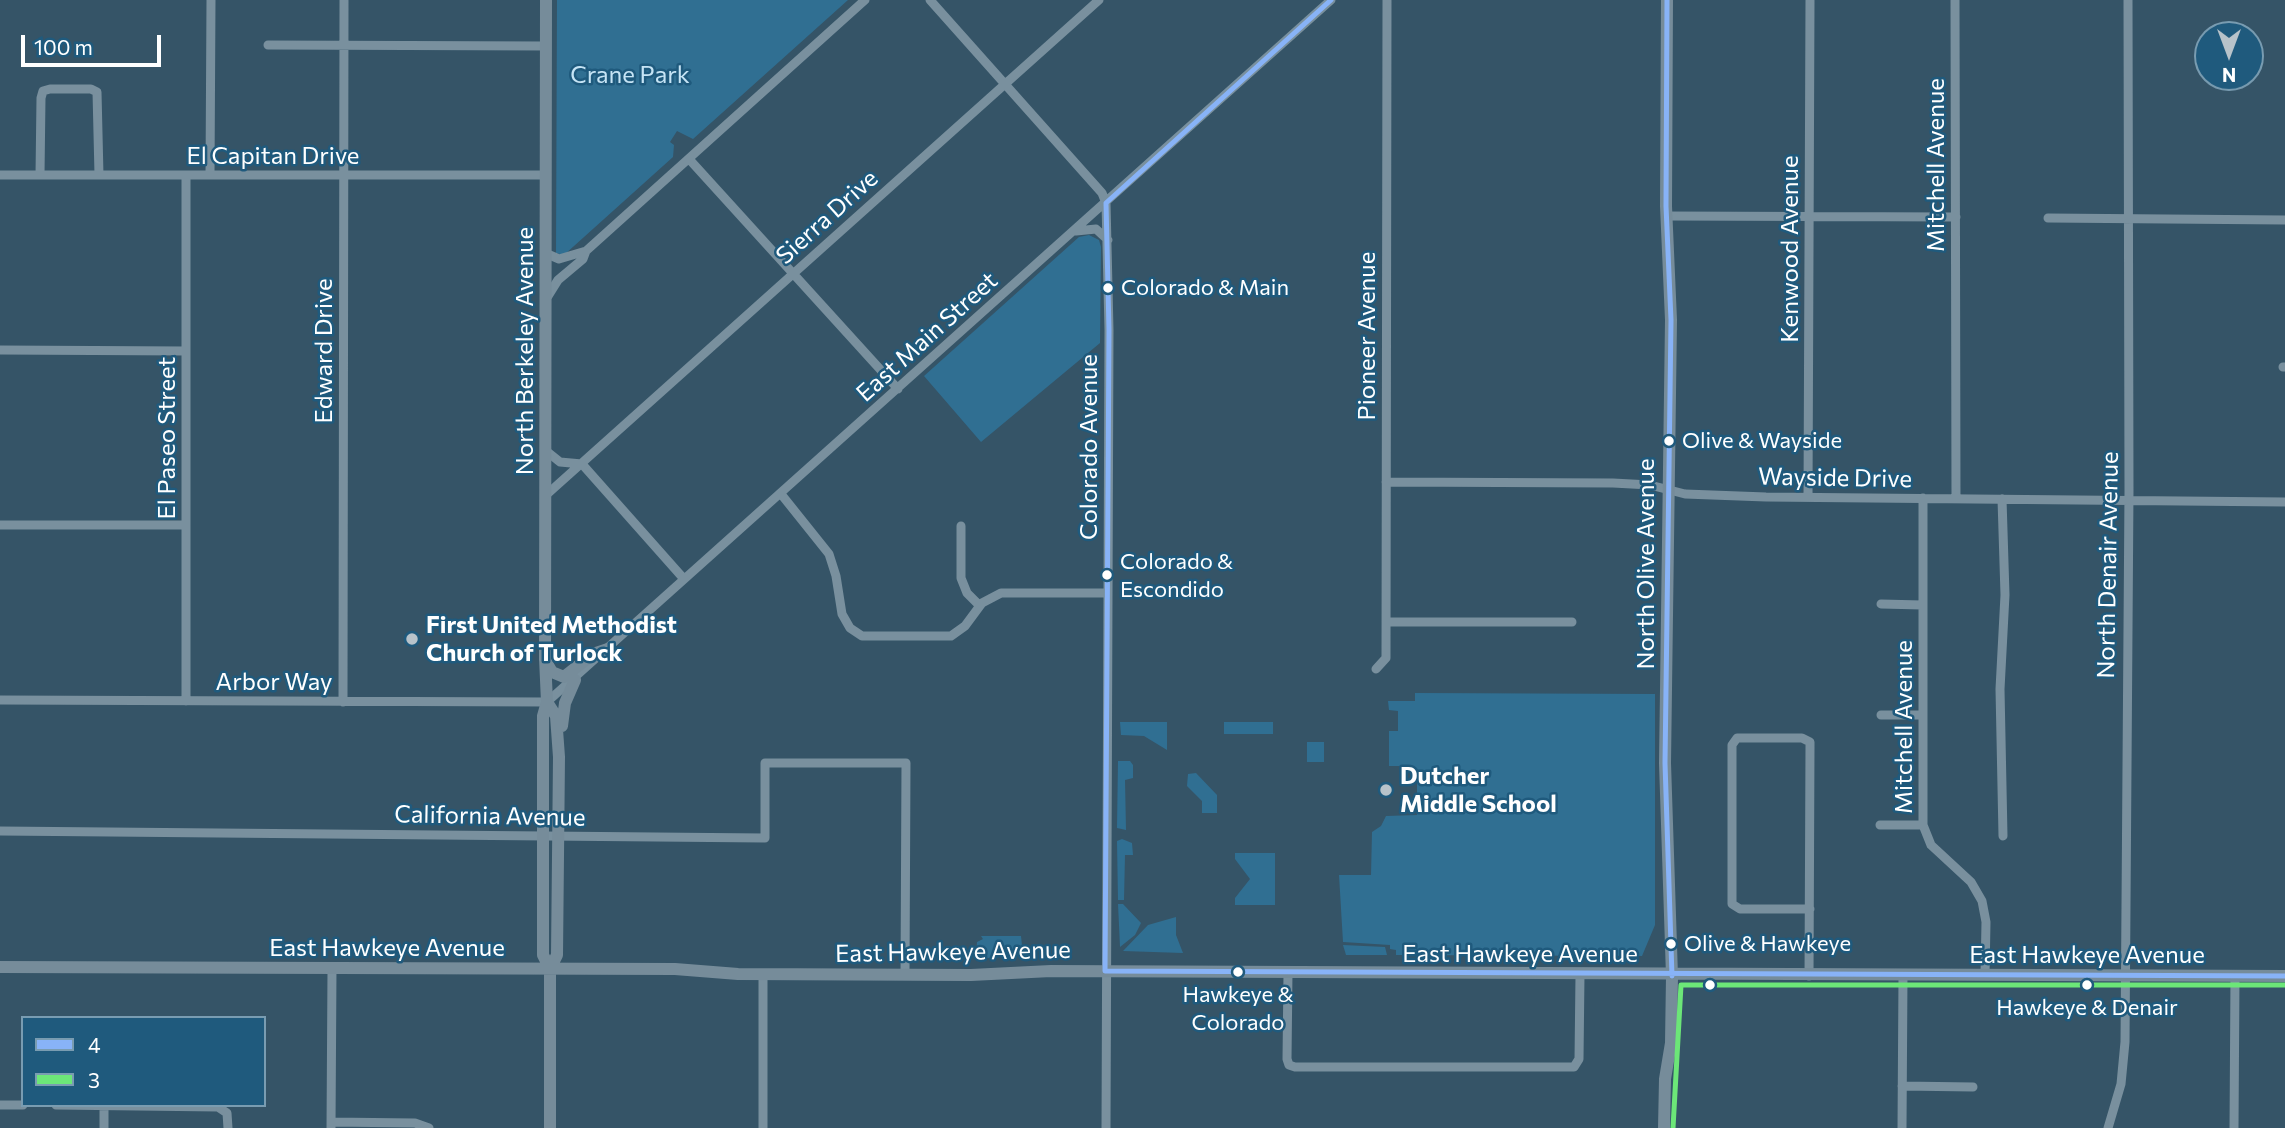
<!DOCTYPE html>
<html>
<head>
<meta charset="utf-8">
<style>
	body { margin:0 }
	#map { position:relative; width:2285px; height:1128px; overflow:hidden; background:#355467; font-family:Commissioner,sans-serif }
	canvas { display:block }
	.legend { position:absolute; left:21px; top:1016px; width:245px; height:91px; box-sizing:border-box; background:#1f5a7d; border:2px solid #799cb1; margin:0; padding:9px 12px; list-style:none; font-size:21px; color:#fff }
	.legend li { display:flex; align-items:center; gap:14px; height:35px }
	.legend b { width:35px; border:2px solid #799cb1 }
	.north { position:absolute; left:2194px; top:21px; width:70px; height:70px; box-sizing:border-box; background:#1f5a7d; border:2px solid #799cb1; border-radius:50%; rotate:180deg; font-size:19px; font-weight:700; line-height:28px; text-align:center; color:#fff }
	.north::after { content:''; display:block; margin:auto; width:24px; height:32px; background:#b8c3ca; clip-path:polygon(50% 0,100% 100%,50% 72%,0 100%) }
	.scale { position:absolute; left:21px; top:35px; width:140px; height:32px; box-sizing:border-box; border:4px solid #fff; border-top:0; padding-left:9px; font-size:21px; line-height:24px; white-space:nowrap; color:#fff; -webkit-text-stroke:5px #1f5a7d; paint-order:stroke }
</style>
</head>
<body>
<div id="map">
<canvas width="2285" height="1128"></canvas>
<ul class="legend">
<li><b style="height:9px;background:#88b3f7"></b>4</li>
<li><b style="height:9px;background:#6ce678"></b>3</li>
</ul>
<div class="north">N</div>
<div class="scale">100 m</div>
</div>
<script>
const ctx = document.querySelector('canvas').getContext('2d');
ctx.lineJoin = 'round';
function fillPath(path, color) { ctx.fillStyle = color; ctx.fill(path, 'evenodd'); }
const poly = rows => new Path2D(rows.map(r => 'M' + r).join(''));
function trace(path, color, width, dash) { ctx.strokeStyle = color; ctx.lineWidth = width; ctx.lineCap = dash ? 'butt' : 'round'; ctx.setLineDash(dash || []); ctx.stroke(path); }
function drawText(font, color, halo, rows, align = 'center') {
  ctx.font = font + ' Commissioner,sans-serif'; ctx.lineWidth = 5; ctx.setLineDash([]); ctx.textBaseline = 'middle'; ctx.strokeStyle = halo; ctx.fillStyle = color; for (const [text, x, y, turn = 0] of rows) {
    ctx.save(); ctx.translate(x, y); ctx.rotate((+turn || 0) * Math.PI / 180); ctx.textAlign = isNaN(turn) ? turn : align; if (halo) ctx.strokeText(text, 0, 0); ctx.fillText(text, 0, 0); ctx.restore();
  }
}
const green = poly([
	[557,0,848,0,693,139,677,131,670,142,674,145,673,157,564,255,556,253],
	[1089,235,1099,240,1101,247,1100,343,981,442,924,376,1079,237],
	[1415,693,1655,694,1655,925,1642,956,1396,955,1396,950,1390,949,1390,945,1343,942,1339,875,1371,875,1372,832,1381,826,1386,816,1417,815,1417,770,1411,770,1411,766,1389,766,1389,731,1398,731,1398,711,1389,710,1388,701,1415,701],
	[1120,722,1167,722,1167,750,1144,736,1121,735],
	[1224,722,1273,722,1273,734,1224,734],
	[1307,742,1324,742,1324,762,1307,762],
	[1118,761,1130,761,1133,765,1133,778,1125,780,1126,830,1117,828],
	[1196,773,1217,795,1217,813,1202,813,1202,801,1187,786,1188,774],
	[1122,839,1132,843,1133,855,1125,855,1124,900,1118,900,1117,841],
	[1235,853,1275,853,1275,905,1235,905,1235,898,1250,879,1235,859],
	[1118,904,1123,904,1141,923,1135,935,1120,947],
	[1176,917,1176,935,1183,953,1123,951,1148,925],
	[981,936,1021,936,1023,955,976,959,977,942,983,939],
	[1343,945,1385,947,1387,955,1346,955]
]);
const street = poly([
	[930,0,1102,193,1106,203,1109,330,1106,1128],
	[1955,0,1956,499],
	[268,45,546,46],
	[689,159,898,389],
	[0,175,546,175],
	[40,175,41,98,43,91,50,89,91,89,97,92,99,175],
	[210,175,211,0],
	[1666,216,1956,217],
	[2048,218,2285,220],
	[1076,231,1096,229,1108,240],
	[545,253,559,259,586,251],
	[548,296,558,280,583,259,586,251,865,0],
	[0,350,186,351],
	[2283,367,2285,367],
	[545,450,560,462,582,464],
	[582,464,684,579],
	[1386,482,1613,483,1650,485,1685,494,1766,497,2285,502],
	[781,494,829,554,836,576,842,614,850,628,862,636,951,636,965,626,982,603,1001,593,1108,593],
	[545,496,1099,0],
	[1808,497,1810,0],
	[1923,498,1923,825,1931,845,1971,882,1982,901,1986,922,1985,975],
	[2002,499,2005,595,2000,689,2003,836],
	[0,525,186,525],
	[961,526,961,578,967,593,979,605],
	[1881,604,1922,605],
	[1386,622,1572,622],
	[1376,669,1386,658,1386,650,1387,0],
	[0,700,547,702,1331,0],
	[186,701,186,175],
	[343,702,344,0],
	[1881,715,1922,715],
	[1880,825,1923,825],
	[0,831,765,838,765,763,906,763,905,975],
	[1288,973,1287,1059,1289,1065,1295,1067,1574,1067,1579,1059,1580,975],
	[763,974,763,1128],
	[1809,976,1810,745,1810,742,1802,738,1737,738,1732,745,1732,904,1740,909,1810,909],
	[1902,1086,1973,1087],
	[0,1105,23,1105],
	[56,1105,218,1107,227,1113,228,1128],
	[331,1122,415,1123,429,1128],
	[104,1128,104,1106],
	[331,1128,332,969],
	[1902,1128,1903,976],
	[2108,1128,2121,1084,2125,1042,2129,491,2128,0],
	[2234,1128,2235,976]
]);
const secondary = poly([
	[546,0,545,658,547,702,543,716,543,955,550,969,550,1128],
	[545,660,552,672,564,677,593,654,608,649],
	[547,702,556,716,559,757,557,955,550,969],
	[562,726,565,703,575,680],
	[0,967,675,969,738,974,971,975,1051,971,2285,976],
	[1664,1128,1665,1079,1671,1043,1672,976,1665,763,1671,320,1666,206,1667,0]
]);
const bus1 = poly([
	[1331,0,1106,203,1109,330,1105,971,2285,976],
	[1667,0,1666,206,1671,320,1665,763,1672,976]
]);
const bus2 = poly([
	[1673,1128,1681,985,2285,985]
]);
const markers = [
	[1108,288,6,"#fff"],
	[1669,441,6,"#fff"],
	[1107,575,6,"#fff"],
	[412,639,7,"#b8c3ca"],
	[1386,790,7,"#b8c3ca"],
	[1671,944,6,"#fff"],
	[1238,972,6,"#fff"],
	[1710,985,6,"#fff"],
	[2087,985,6,"#fff"]
];
const busNames = [
	["Colorado & Main",1121,288],
	["Olive & Wayside",1682,441],
	["Colorado &",1120,562],
	["Escondido",1120,590],
	["Olive & Hawkeye",1684,944],
	["Hawkeye &",1238,995,"center"],
	["Colorado",1238,1023,"center"],
	["Hawkeye & Denair",2087,1008,"center"]
];
const parkNames = [
	["Crane Park",630,75]
];
const streetNames = [
	["El Capitan Drive",273,156],
	["Mitchell Avenue",1936,165,-90],
	["Sierra Drive",827,217,-42],
	["Kenwood Avenue",1790,249,-90],
	["Pioneer Avenue",1367,336,-90],
	["East Main Street",927,337,-42],
	["Edward Drive",324,351,-90],
	["North Berkeley Avenue",525,351,-90],
	["El Paseo Street",167,438,-90],
	["Colorado Avenue",1089,447,-90],
	["Wayside Drive",1835,478,1],
	["North Olive Avenue",1646,564,-90],
	["North Denair Avenue",2108,565,-89],
	["Arbor Way",274,682],
	["Mitchell Avenue",1904,727,-90],
	["California Avenue",490,816,1],
	["East Hawkeye Avenue",387,948],
	["East Hawkeye Avenue",953,952,-1],
	["East Hawkeye Avenue",1520,954],
	["East Hawkeye Avenue",2087,955]
];
const poiNames = [
	["First United Methodist",426,625],
	["Church of Turlock",426,653],
	["Dutcher",1400,776],
	["Middle School",1400,804]
];
fillPath(green, '#306f92');
trace(street, '#79909e', 9);
trace(secondary, '#768c9a', 12);
trace(bus1, '#88b3f7', 5);
trace(bus2, '#6ce678', 5);
for (const [x, y, r, color] of markers) { const dot = new Path2D(); dot.arc(x, y, r, 0, 2 * Math.PI); ctx.fillStyle = color; ctx.fill(dot); trace(dot, '#1f5a7d', 2.5); }
drawText('22px', '#fff', '#1f5a7d', busNames, 'left');
drawText('24px', '#c6e4f5', '#1f5a7d', parkNames);
drawText('24px', '#fff', '#1f5a7d', streetNames);
drawText('bold 24px', '#fff', '#1f5a7d', poiNames, 'left');
</script>
</body>
</html>
